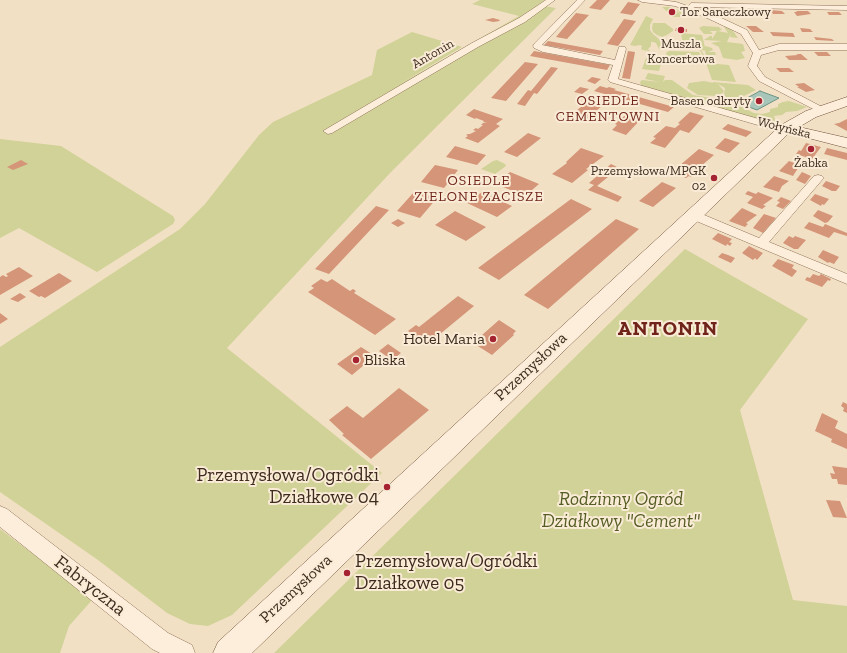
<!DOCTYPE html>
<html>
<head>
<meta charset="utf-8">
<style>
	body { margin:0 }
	canvas { display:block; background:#f2e0c5 }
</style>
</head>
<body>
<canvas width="847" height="653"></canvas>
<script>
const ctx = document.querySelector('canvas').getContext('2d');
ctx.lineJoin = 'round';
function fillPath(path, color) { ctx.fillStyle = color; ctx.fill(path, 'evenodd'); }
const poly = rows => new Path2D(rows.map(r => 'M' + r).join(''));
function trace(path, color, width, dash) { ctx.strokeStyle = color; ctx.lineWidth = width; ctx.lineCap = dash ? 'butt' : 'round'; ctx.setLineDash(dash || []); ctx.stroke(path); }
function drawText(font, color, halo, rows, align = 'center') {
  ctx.font = font + ' "Zilla Slab",serif'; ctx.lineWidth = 4; ctx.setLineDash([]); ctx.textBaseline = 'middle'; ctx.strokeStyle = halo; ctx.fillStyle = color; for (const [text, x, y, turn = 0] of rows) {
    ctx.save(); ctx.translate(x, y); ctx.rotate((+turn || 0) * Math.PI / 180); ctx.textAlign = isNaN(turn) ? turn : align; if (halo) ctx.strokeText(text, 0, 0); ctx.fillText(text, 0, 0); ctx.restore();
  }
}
const green = poly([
	[480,0,545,0,538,5,556,8,391,172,227,348,382,473,232,615,208,626,190,624,167,613,98,560,0,492,0,347,180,229,205,204,259,135,273,122,372,75,377,50,412,32,462,47,396,86,519,16,472,4],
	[662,7,672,7,681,15,677,10,679,8,691,12,683,15,689,17,673,17],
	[646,16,653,19,650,25,650,30,653,34,660,40,663,50,659,49,656,43,653,42,651,42,651,46,648,49,650,51,642,50,641,48,642,46,640,45,635,46,630,45],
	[653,23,665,23,673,29,673,31,667,35,662,37,657,35,653,32,652,28],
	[703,26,719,27,722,30,718,31,728,33,724,27,727,27,733,31,738,38,730,37,731,33,727,42,743,44,745,51,741,52,745,58,737,60,723,58,719,47,711,43,722,41,704,40,710,36,712,36,712,39,717,31,710,31,713,34,704,34,699,28],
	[681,33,702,35,705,47,706,46,712,48,713,50,708,52,715,52,716,55,706,55,705,51,707,51,701,50,704,55,703,56,698,47,677,44,673,40,681,40,683,45],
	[669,51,699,52,701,57,688,55,691,57,685,58,686,61,675,63,668,59,666,53],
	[646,58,662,60,659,71,642,69],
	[706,63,729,65,736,82,712,80],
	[648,73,665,76,663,82,665,80,672,80,693,95,718,99,725,103,730,103,732,106,742,107,754,113,762,114,770,112,770,109,778,107,778,104,783,102,789,101,807,107,797,111,786,112,782,115,774,116,776,122,770,124,641,86,640,82,642,80,660,82,645,79],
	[704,81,714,83,712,82,748,85,756,90,734,101,730,101,725,96,722,96,724,94,725,88,718,84,724,91,723,93,716,96,698,95,687,88,689,83],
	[0,139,61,146,173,216,175,220,173,224,97,272,19,228,0,238],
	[497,160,505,164,506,166,495,174,481,169,493,161],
	[685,249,808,319,740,410,793,600,847,606,847,653,274,653],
	[0,529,93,599,69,626,60,653,0,653]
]);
const water = poly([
	[760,91,779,98,757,110,738,103,760,91]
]);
const building = poly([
	[597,0,610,0,601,10,589,8],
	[628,2,640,4,632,15,620,13],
	[757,10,768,11,771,14,758,13],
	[770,10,782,11,785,14,773,14],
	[796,11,808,11,811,14,797,16,794,12,797,12],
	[827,12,839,12,842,15,829,15],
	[576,13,589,15,567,39,556,37],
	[732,14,743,14,746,17,734,17],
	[493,18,500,20,499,21,500,21,493,22,485,20],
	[624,19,636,21,618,46,607,44],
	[746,26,756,26,764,32,753,32],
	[676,28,687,29,687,32,675,31],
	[800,28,810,29,813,32,802,32],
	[770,32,793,33,795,37,773,36],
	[814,37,832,39,834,41,816,40],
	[548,41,603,51,600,55,544,45],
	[534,51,610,65,607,70,530,56],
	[628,51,635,52,630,79,622,78],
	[814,52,827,52,831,56,818,56],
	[796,54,801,54,808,60,789,60,785,56,798,55],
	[525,62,538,64,506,101,491,98],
	[551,67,558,68,537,94,534,93,525,106,517,104,528,90,531,91],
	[776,68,789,68,794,72,780,72],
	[592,77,601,79,595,84,587,81],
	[804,83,815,90,806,92,797,87,799,87,795,84],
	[600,86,607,88,609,87,616,89,614,90,674,107,668,112,594,91],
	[580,87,589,89,582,94,574,92],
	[590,100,604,104,586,120,573,115,579,111,577,110],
	[474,109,503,119,496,124,500,126,478,143,465,138,468,136,466,135,468,134,470,134,476,131,473,130,476,128,478,129,483,125,481,125,483,123,487,123,483,122,484,121,476,118,475,119,466,115],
	[690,112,704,116,689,133,680,130,665,148,650,143,656,138,653,137,666,126,675,128,680,124,678,123],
	[628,113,642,118,626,135,612,130,617,125,615,124],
	[847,119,847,131,834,124,839,123],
	[728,124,752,132,746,137,722,129],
	[528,133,541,138,517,157,504,152],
	[725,138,740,143,729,153,715,148],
	[806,143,821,147,812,159,796,154,799,150,801,151],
	[455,146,486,155,477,165,446,157],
	[581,148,604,156,586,169,588,170,572,183,552,174,567,163,566,162],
	[827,148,847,153,847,160,824,154],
	[699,149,714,155,693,173,695,174,691,177,689,176,686,178,672,172],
	[21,160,28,164,13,170,7,167],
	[789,161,800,165,793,176,779,171],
	[611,164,619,168,597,186,622,197,618,202,588,190,594,185,589,183],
	[435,165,458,170,444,188,421,182],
	[510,172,539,184,525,196,496,184],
	[802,172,811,176,805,184,796,180],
	[774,176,789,181,782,186,779,192,763,187],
	[826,181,840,186,836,191,832,191,822,186],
	[662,182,676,188,653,207,639,201],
	[748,191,756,194,758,192,773,198,763,205,766,206,762,209,747,203,753,197,745,194],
	[414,192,437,198,420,218,397,211],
	[482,192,512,206,497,217,467,203],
	[815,194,829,199,824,205,822,204,821,206,810,200],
	[781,197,791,201,783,209,776,206,780,202,777,201],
	[571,199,592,209,499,280,478,268],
	[376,206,389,210,329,274,315,269],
	[742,208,757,215,746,223,748,224,745,227,729,221],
	[818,210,833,216,828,222,825,223,813,216],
	[455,211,486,227,466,241,435,225],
	[764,214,776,218,763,233,753,228],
	[398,219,405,223,398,227,391,223],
	[616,219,639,229,548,309,524,295],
	[809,222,823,227,825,224,847,233,847,236,834,232,829,238,804,228],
	[718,233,732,239,729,242,732,243,730,246,727,244,726,246,712,239],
	[789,236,793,238,795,236,806,240,798,249,794,249,783,243],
	[749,246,763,253,757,260,755,258,753,260,742,253],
	[823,250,839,257,834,264,829,262,828,263,818,257],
	[722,253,728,255,735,258,731,263,718,257],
	[778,259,794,265,792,268,797,271,792,277,772,266],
	[19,267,33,276,0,295,0,277,3,275,6,277,8,276,6,274],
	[59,273,72,281,45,298,41,296,39,297,29,291],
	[813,274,819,276,821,274,831,279,830,281,828,280,822,287,805,280,807,277,810,278],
	[321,279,327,282,332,279,350,291,353,289,356,291,354,293,396,319,375,335,308,292,314,288,311,286],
	[20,293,26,297,18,302,10,299],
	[458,296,474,306,428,344,408,331,416,325,419,327],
	[0,313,8,319,0,324],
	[499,320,516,331,513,334,514,335,492,355,473,343],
	[388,344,401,353,392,360,379,351],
	[361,347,375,356,352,375,337,364],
	[399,388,429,410,371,459,342,435,344,434,329,420,347,406,363,418],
	[843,402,847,404,847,413,843,411,844,408,841,406],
	[822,413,838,421,835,428,847,434,847,449,831,442,832,439,815,431],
	[832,466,847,468,847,485,838,484,837,479,832,479,830,473,835,474],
	[826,500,840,501,847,518,833,517]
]);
const street = poly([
	[546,0,555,0,525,22,478,47,332,133,328,134,323,131,472,43,519,18,546,0],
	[577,0,585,0,542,45,615,60,619,47,625,47,626,49,618,79,773,123,790,126,791,128,786,131,768,128,610,82,608,80,613,65,543,52,534,48,533,46,534,44,577,0],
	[638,0,661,0,676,2,688,6,691,3,847,6,847,10,693,7,713,14,747,30,759,50,779,44,847,44,847,50,779,50,761,55,757,66,765,77,826,109,821,112,817,111,759,81,748,66,753,53,741,34,707,18,675,6,642,2,638,0],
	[818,175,822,176,824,178,822,180,769,242,847,274,847,284,689,218,687,215,689,212,693,211,697,212,759,238,814,176,818,175],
	[0,506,7,509,168,633,192,645,195,653,160,653,152,649,0,527,0,506]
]);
const secondary = poly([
	[847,97,847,106,816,117,799,127,847,138,847,148,789,133,252,653,213,653,218,642,781,125,806,111,847,97]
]);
const markers = [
	[672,12,4,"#a52331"],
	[681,30,4,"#a52331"],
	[759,101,4,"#a52331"],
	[811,149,4,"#a52331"],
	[714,178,4,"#a52331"],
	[493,339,4,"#a52331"],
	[356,360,4,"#a52331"],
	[387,487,4,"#a52331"],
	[347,573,4,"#a52331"]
];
const farPoinames = [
	["Tor Saneczkowy",680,12,"left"],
	["Muszla",681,44],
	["Koncertowa",681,59],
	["Basen odkryty",751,101,"right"],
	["Żabka",811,163],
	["Przemysłowa/MPGK",706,171,"right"],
	["02",706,186,"right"]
];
const farStreetnames = [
	["Antonin",433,54,-30],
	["Wołyńska",784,128,14]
];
const farNeighbourhoodnames = [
	["OSIEDLE",608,101],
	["CEMENTOWNI",608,117],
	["OSIEDLE",479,181],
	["ZIELONE ZACISZE",479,197]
];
const poiNames = [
	["Hotel Maria",485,339],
	["Bliska",364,360,"left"]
];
const streetNames = [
	["Przemysłowa",531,367,-43],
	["Przemysłowa",296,589,-43]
];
const nearPoinames = [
	["Przemysłowa/Ogródki",379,476],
	["Działkowe 04",379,498],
	["Przemysłowa/Ogródki",355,562,"left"],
	["Działkowe 05",355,584,"left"]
];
const nearParknames = [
	["Rodzinny Ogród",621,500],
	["Działkowy \"Cement\"",621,522]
];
const nearStreetnames = [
	["Fabryczna",90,586,38]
];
const districtNames = [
	["ANTONIN",668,329]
];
fillPath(green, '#d1d297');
fillPath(water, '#a7c5b9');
trace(water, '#6d9587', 1);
fillPath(building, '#d49578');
trace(street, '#907159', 1);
trace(secondary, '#72513c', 1);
fillPath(street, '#fceeda');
fillPath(secondary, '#fceeda');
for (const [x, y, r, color] of markers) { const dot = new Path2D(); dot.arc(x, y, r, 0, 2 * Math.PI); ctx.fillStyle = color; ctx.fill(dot); trace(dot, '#f9ebd6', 1.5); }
drawText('13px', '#3e2b1e', '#f9ebd6', farPoinames);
drawText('13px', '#3e2b1e', '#f9ebd6', farStreetnames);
ctx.letterSpacing = '1px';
drawText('14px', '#6f2319', '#f9ebd6', farNeighbourhoodnames);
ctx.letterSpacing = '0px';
drawText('16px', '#3e2b1e', '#f9ebd6', poiNames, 'right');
drawText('16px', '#3e2b1e', '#f9ebd6', streetNames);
drawText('19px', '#3e2b1e', '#f9ebd6', nearPoinames, 'right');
drawText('italic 19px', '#545d23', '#f9ebd6', nearParknames);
drawText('19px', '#3e2b1e', '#f9ebd6', nearStreetnames);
ctx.letterSpacing = '1px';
drawText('bold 20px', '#6f2319', '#f9ebd6', districtNames);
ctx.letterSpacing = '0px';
</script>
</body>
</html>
